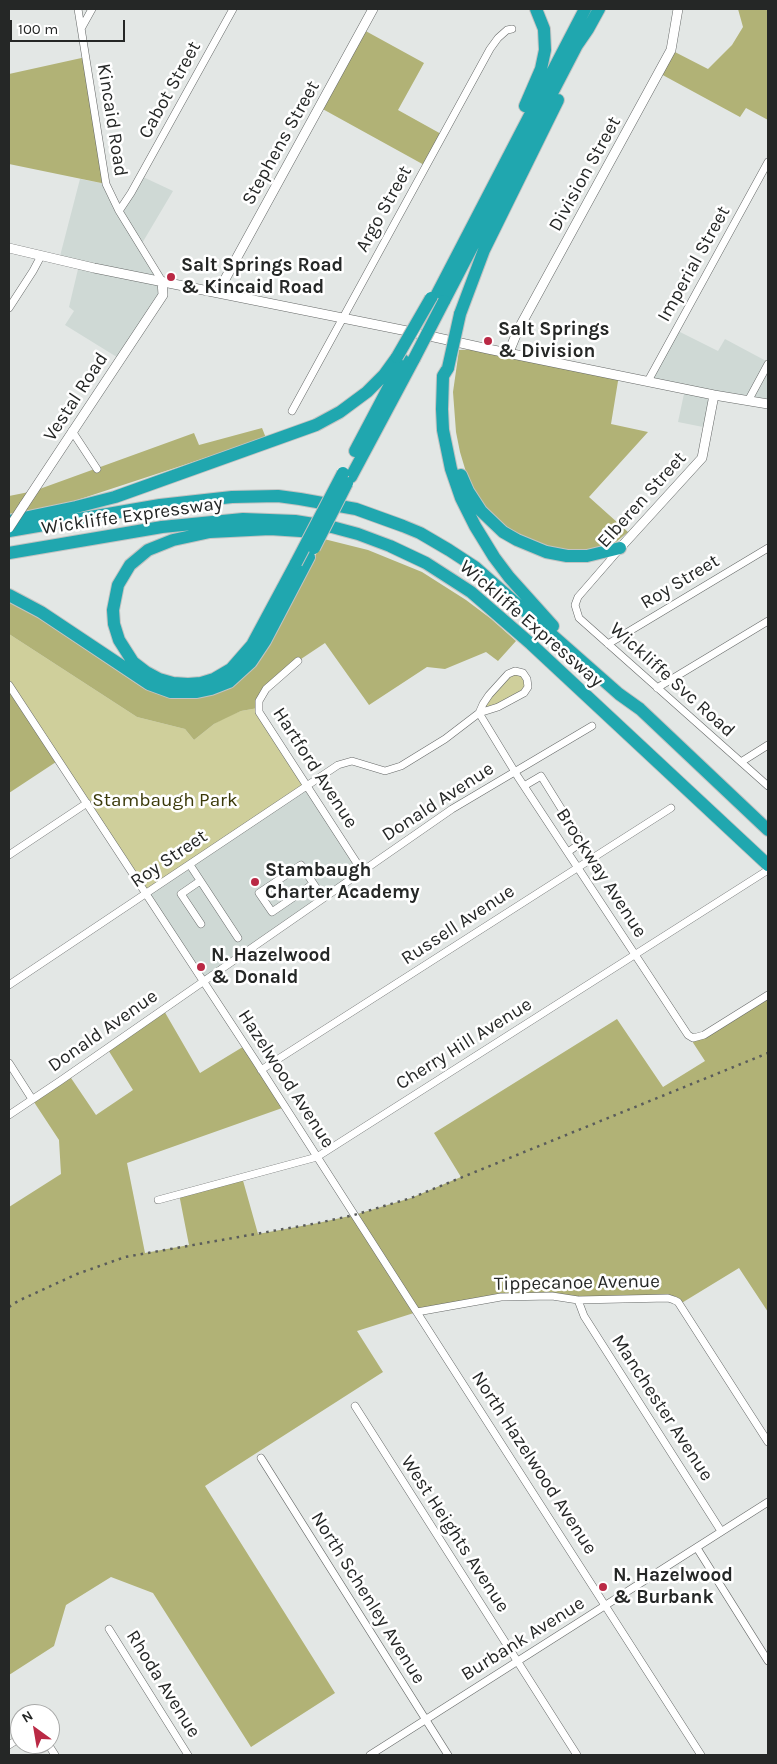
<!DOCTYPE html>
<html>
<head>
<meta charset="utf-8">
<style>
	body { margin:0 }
	#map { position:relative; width:777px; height:1764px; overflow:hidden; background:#e3e7e5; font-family:Karla,sans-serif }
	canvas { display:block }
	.frame { position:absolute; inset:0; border:10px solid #252726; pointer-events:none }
	.north { position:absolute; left:10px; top:1704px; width:50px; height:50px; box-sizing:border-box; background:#fff; border:1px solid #a8a9a8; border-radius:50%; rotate:328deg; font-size:14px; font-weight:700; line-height:20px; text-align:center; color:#252726 }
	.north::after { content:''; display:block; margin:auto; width:18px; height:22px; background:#ba2945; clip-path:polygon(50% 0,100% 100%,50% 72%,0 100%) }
	.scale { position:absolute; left:10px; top:20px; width:115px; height:22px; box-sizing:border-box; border:2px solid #252726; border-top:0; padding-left:6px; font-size:15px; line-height:18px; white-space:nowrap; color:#252726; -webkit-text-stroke:4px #fff; paint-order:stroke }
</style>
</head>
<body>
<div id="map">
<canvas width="777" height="1764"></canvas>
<div class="frame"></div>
<div class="north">N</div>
<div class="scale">100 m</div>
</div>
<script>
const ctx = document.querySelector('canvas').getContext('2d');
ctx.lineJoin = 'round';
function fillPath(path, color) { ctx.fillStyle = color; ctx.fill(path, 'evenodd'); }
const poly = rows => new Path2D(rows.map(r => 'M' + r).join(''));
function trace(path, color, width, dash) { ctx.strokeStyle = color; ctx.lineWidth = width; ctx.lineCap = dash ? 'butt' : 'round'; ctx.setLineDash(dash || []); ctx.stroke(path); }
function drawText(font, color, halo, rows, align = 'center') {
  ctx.font = font + ' Karla,sans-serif'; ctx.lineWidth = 5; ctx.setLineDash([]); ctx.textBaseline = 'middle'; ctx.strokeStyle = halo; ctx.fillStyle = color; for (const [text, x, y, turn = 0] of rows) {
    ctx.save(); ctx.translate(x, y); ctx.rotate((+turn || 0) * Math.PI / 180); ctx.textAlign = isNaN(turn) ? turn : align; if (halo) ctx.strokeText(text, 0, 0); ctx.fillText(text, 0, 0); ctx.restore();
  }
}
const built = poly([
	[141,176,173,191,141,245,164,288,120,359,65,325,74,311,69,307,79,265,59,260,80,179,106,184,119,211],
	[676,330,718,351,725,339,768,362,768,404,714,395,708,428,678,422,685,389,648,381],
	[307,786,362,871,203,981,147,894]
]);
const green = poly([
	[9,634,137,717,185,729,194,740,214,724,226,717,241,711,258,708,307,786,147,894,9,685],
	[523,673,527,689,479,713,508,674]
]);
const forest = poly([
	[738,9,768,9,768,120,746,108,740,117,659,73,671,50,708,69,732,45,743,27],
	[362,29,424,63,398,110,443,135,426,166,319,107],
	[86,57,106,184,9,164,9,74],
	[488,349,619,375,611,424,648,432,589,497,628,532,615,543,608,546,587,551,560,551,512,533,488,512,469,482,460,452,456,432,453,392,459,350],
	[262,428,266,438,62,505,9,514,9,496,34,491,194,433,199,445],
	[324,539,368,550,422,572,466,600,490,618,516,641,498,661,486,652,445,669,427,667,369,705,325,643,298,661,266,689,258,708,241,711,226,718,214,724,194,740,185,729,137,717,9,634,9,601,28,611,143,688,164,695,205,696,293,599],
	[9,685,59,760,9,793],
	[768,995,768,1312,739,1268,680,1304,674,1300,521,1296,417,1312,357,1331,383,1372,205,1486,335,1693,251,1747,153,1593,111,1577,66,1605,54,1646,9,1675,9,1207,61,1174,59,1140,32,1099,69,1075,96,1115,133,1090,107,1048,163,1009,200,1073,246,1045,285,1107,127,1163,145,1253,189,1245,179,1194,242,1177,258,1234,318,1223,354,1215,411,1198,461,1177,434,1133,617,1019,663,1087,705,1061,688,1035,693,1038]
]);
const minor = poly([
	[78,9,106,184,119,211,162,281],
	[82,27,92,9],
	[119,211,131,193,233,9],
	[9,308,33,271,41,256],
	[648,381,768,162],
	[748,401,768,364],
	[292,411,490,49,498,38,507,30,512,29],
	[72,431,97,469],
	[618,551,578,597,575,605,579,618,768,786],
	[608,644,768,548],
	[298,661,266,689,259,701,259,712,362,871],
	[9,685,255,1060,701,1755],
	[657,688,768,621],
	[741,762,768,745],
	[524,786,541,776,582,842,568,852],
	[9,855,87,803],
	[190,865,238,938],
	[200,881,181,894,201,924],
	[313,884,272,912,259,893,301,865,323,898],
	[9,985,338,765,352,761,385,771,401,766,445,739,479,713,483,704,489,695,508,674,515,671,523,673,527,679,528,687,524,693,498,707,479,713,518,777,688,1035,693,1038,704,1035,768,995],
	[9,1063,32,1099],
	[261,1070,671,808],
	[9,1115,60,1081,452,809,592,726],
	[158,1200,317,1157,768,870],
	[578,1300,584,1316,721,1531],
	[417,1312,501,1297,552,1296,578,1300,668,1298,674,1300,678,1302,768,1442],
	[355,1406,577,1755],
	[261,1458,448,1755],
	[697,1548,768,1661],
	[109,1629,188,1755],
	[48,1744,55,1755],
	[9,1745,20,1738],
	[370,1755,768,1502]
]);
const tertiary = poly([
	[9,248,94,268,407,331,488,349,714,395,768,404],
	[218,292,373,9],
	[509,352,518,330,671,50,678,9],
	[24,505,163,295,162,281],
	[620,548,702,458,714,395]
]);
const motorway = poly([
	[525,106,541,69,545,50,544,29,536,9],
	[435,298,585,9],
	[444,301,577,45,588,29,599,9],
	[460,314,484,250,558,100],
	[448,368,443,376,442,409,443,430,451,469,461,498,475,526,494,557,509,577,553,626],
	[355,451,403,360],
	[461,475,468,491,481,511,503,532,517,540,546,552,567,556,587,556,620,548],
	[351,477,414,359],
	[9,521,76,507,115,497,316,425,340,412,367,392,384,375,397,357],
	[9,531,160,505,232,497,278,496,300,499,356,509,403,526,420,533,449,550,475,567,619,694,640,709,768,830],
	[9,553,162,527,243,519,295,521,332,527,358,534,390,546,426,563,471,592,531,644,768,865],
	[296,563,252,645,231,669,214,679,201,683,188,684,173,683,159,679,146,672,133,662,119,640,114,624,113,610,118,585,130,565,148,550,173,540,210,532,270,529,316,532],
	[9,595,41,612,149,684,171,692,197,692,211,689,229,682,251,662,265,641,309,557]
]);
const rail = poly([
	[9,1307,18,1301,77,1274,125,1257,318,1223,354,1215,411,1198,768,1053]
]);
const tertiaryBridge = poly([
	[9,528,24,505]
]);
const motorwayBridge = poly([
	[397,357,431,298],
	[414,359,444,301],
	[448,368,460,314],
	[314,548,347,483],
	[296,563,343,473]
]);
const markers = [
	[171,277,5,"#ba2945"],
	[488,341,5,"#ba2945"],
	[255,882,5,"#ba2945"],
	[201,967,5,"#ba2945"],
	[603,1587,5,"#ba2945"]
];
const streetNames = [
	["Cabot Street",170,90,-61],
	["Kincaid Road",112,120,81],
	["Stephens Street",281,143,-61],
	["Division Street",585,174,-61],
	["Argo Street",384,209,-61],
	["Imperial Street",694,264,-61],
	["Vestal Road",76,397,-57],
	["Elberen Street",642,500,-48],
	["Wickliffe Expressway",132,516,-8],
	["Roy Street",680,582,-31],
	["Wickliffe Expressway",531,624,41],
	["Wickliffe Svc Road",672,680,42],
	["Hartford Avenue",315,768,57],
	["Donald Avenue",438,802,-33],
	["Roy Street",169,859,-34],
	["Brockway Avenue",601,873,57],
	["Russell Avenue",458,925,-33],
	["Donald Avenue",103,1031,-35],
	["Cherry Hill Avenue",464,1044,-32],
	["Hazelwood Avenue",286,1079,57],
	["Tippecanoe Avenue",577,1283,-1],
	["Manchester Avenue",662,1408,57],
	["North Hazelwood Avenue",534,1463,57],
	["West Heights Avenue",455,1534,57],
	["North Schenley Avenue",368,1598,58],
	["Burbank Avenue",523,1639,-32],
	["Rhoda Avenue",163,1684,58]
];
const poiNames = [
	["Salt Springs Road",181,266],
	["& Kincaid Road",181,288],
	["Salt Springs",498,330],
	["& Division",498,352],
	["Stambaugh",265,871],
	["Charter Academy",265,893],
	["N. Hazelwood",211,956],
	["& Donald",211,978],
	["N. Hazelwood",613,1576],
	["& Burbank",613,1598]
];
const parkNames = [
	["Stambaugh Park",165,801]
];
fillPath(built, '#cfd9d5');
fillPath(green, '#cfcf9b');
fillPath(forest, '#b1b276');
trace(minor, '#666968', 8);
trace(tertiary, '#666968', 10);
trace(motorway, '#c2c3c2', 14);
trace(minor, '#fff', 7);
trace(tertiary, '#fff', 9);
trace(motorway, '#20a7af', 12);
trace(rail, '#5a5c5b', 2.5, [2.5, 5]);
trace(tertiaryBridge, '#666968', 10, []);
trace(motorwayBridge, '#c2c3c2', 14, []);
trace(tertiaryBridge, '#fff', 9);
trace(motorwayBridge, '#20a7af', 12);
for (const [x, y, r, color] of markers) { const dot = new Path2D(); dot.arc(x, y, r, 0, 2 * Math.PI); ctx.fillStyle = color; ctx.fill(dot); trace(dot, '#fff', 2); }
drawText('19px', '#252726', '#fff', streetNames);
drawText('bold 19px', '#252726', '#fff', poiNames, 'left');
drawText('19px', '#3a3909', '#fff', parkNames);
</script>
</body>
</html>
